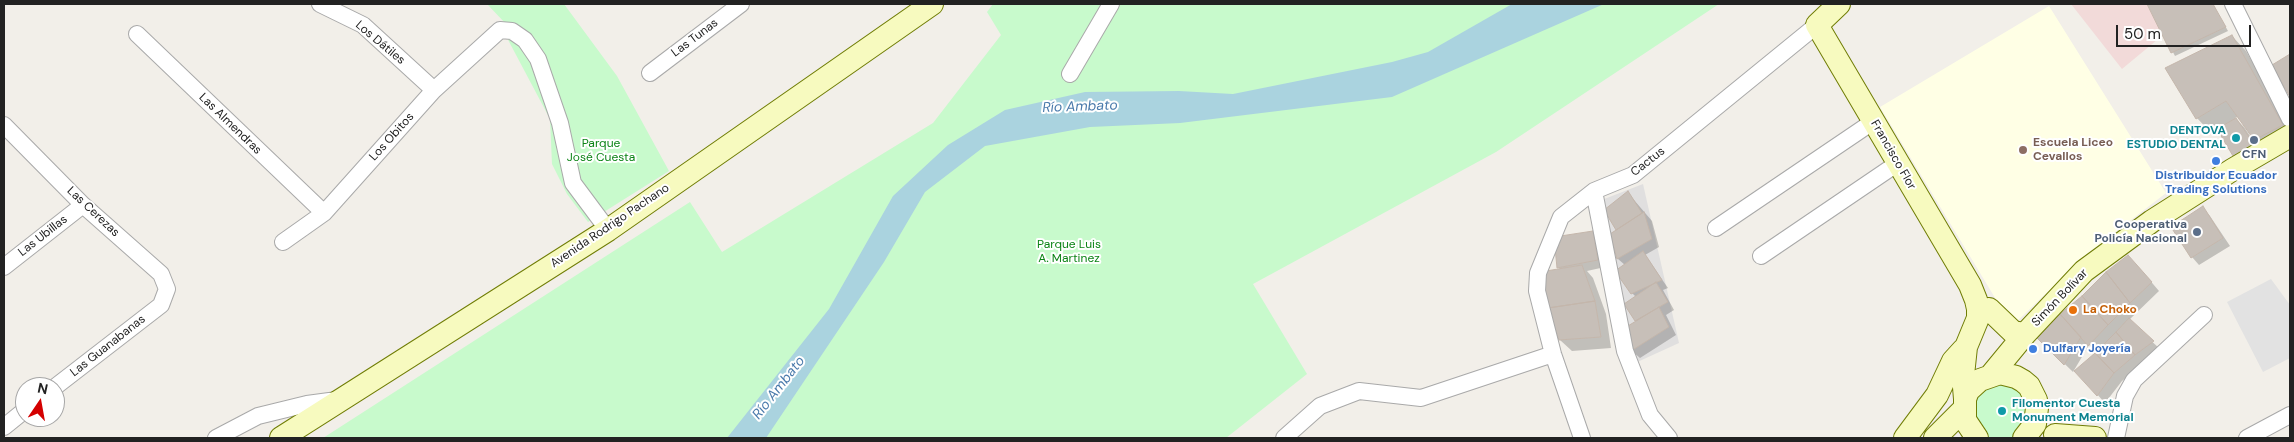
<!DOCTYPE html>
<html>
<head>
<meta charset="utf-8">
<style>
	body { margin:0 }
	#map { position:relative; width:2294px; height:442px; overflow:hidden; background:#f2efe9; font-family:"DM Sans",sans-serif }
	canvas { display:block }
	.frame { position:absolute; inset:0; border:5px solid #222; pointer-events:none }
	.north { position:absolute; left:15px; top:377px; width:50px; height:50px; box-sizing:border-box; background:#fff; border:1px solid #a7a7a7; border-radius:50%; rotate:12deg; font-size:14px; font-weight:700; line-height:20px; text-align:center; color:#222 }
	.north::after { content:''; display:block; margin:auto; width:18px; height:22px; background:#d40000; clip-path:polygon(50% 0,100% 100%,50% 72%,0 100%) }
	.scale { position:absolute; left:2116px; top:25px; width:135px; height:22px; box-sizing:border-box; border:2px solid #222; border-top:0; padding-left:6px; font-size:15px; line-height:18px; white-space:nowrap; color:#222; -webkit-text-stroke:4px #fff; paint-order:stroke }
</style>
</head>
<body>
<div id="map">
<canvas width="2294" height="442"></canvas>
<div class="frame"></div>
<div class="north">N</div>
<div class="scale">50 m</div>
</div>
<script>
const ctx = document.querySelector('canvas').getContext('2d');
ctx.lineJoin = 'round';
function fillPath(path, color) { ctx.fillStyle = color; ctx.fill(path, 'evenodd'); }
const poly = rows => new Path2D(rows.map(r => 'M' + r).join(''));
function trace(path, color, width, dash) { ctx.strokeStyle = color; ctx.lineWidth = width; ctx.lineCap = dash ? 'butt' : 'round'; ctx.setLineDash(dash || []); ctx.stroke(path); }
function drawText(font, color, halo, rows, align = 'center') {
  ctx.font = font + ' "DM Sans",sans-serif'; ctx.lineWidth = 4; ctx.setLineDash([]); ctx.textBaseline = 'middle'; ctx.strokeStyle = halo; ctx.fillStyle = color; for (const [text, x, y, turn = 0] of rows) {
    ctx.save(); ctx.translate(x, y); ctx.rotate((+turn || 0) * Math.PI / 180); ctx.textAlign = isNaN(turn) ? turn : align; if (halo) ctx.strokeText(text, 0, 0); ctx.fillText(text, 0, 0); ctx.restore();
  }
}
const residential = poly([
	[1643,184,1679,343,1633,364,1599,201]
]);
const commercial = poly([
	[2071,4,2147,4,2163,35,2122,69]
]);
const education = poly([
	[2049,6,2166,193,2088,253,2012,326,1880,107]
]);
const park = poly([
	[487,4,564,4,617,76,669,171,588,222,567,194,552,164,550,119,506,36,506,24],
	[993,4,1719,4,1496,152,1253,284,1307,374,1226,438,323,438,690,202,722,252,933,123,1001,35,987,12],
	[2008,379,2034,408,2016,438,1987,438,1975,427,1973,395]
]);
const parking = poly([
	[2271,279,2290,305,2290,358,2263,372,2227,302]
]);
const water = poly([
	[1512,4,1604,4,1392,97,1180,123,1090,127,985,146,925,192,884,262,766,438,727,438,829,309,893,196,948,145,1005,110,1085,92,1179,91,1233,94,1392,62,1428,52]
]);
const shadow = poly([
	[2148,4,2213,4,2228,31,2175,56],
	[2232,36,2246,51,2290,129,2270,153,2255,139,2239,116,2235,118,2244,127,2263,155,2234,156,2218,128,2211,133,2197,118,2167,69],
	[1628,193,1652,221,1659,247,1645,255,1668,288,1663,290,1674,310,1666,315,1676,335,1640,358,1632,351,1637,322,1626,304,1636,297,1632,293,1625,265,1618,259,1611,235,1618,230,1606,211],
	[2203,208,2210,216,2230,246,2199,265,2192,257],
	[1593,232,1600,240,1605,267,1587,271,1593,278,1606,314,1611,348,1572,351,1560,340,1561,270,1558,267],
	[2136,264,2159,291,2129,320,2161,350,2122,381,2105,403,2076,371,2096,352,2089,345,2073,372,2038,338]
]);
const building = poly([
	[2147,4,2213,4,2226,27,2171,53,2147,4],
	[2232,35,2283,125,2254,140,2226,101,2196,119,2165,68,2232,35],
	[2290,54,2290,97,2272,65,2290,54],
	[2236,118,2256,147,2233,156,2217,129,2236,118],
	[1628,191,1642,213,1616,230,1604,210,1628,191],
	[2203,206,2223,238,2191,258,2171,227,2203,206],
	[1644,212,1652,239,1617,259,1610,234,1644,212],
	[1593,231,1598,260,1557,268,1554,237,1593,231],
	[1643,251,1662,280,1631,294,1615,271,1643,251],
	[2128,255,2152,282,2130,303,2106,272,2128,255],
	[1582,265,1595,301,1548,308,1540,272,1582,265],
	[2106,272,2130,303,2108,325,2082,296,2106,272],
	[1656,282,1668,302,1635,321,1624,304,1656,282],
	[2082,296,2108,325,2088,346,2060,314,2082,296],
	[1595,301,1601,337,1559,340,1548,308,1595,301],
	[1659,307,1669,327,1631,351,1623,329,1659,307],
	[2060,314,2081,337,2064,365,2037,338,2060,314],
	[2129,318,2154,341,2135,355,2116,332,2129,318],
	[2116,332,2135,355,2114,373,2095,353,2116,332],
	[2095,353,2114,373,2097,396,2074,371,2095,353]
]);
const street = poly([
	[320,4,363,25,434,90],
	[2233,4,2290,119],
	[137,34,324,213],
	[650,73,741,4],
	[1070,74,1111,4],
	[4,125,83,205,161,274,167,289,161,305,55,387],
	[1594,191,1625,351,1650,415,1669,438],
	[1716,228,1874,121],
	[283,242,324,213,434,90,500,30,512,31,525,40,538,59,560,123,573,183,608,230],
	[1761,256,1898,163],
	[4,267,83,205],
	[4,427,25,410],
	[216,438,258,416,307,404,337,400],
	[1284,438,1320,406,1359,391,1421,398,1553,354],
	[1582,438,1553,354,1537,291,1538,273,1561,217,1594,191,1633,175,1817,25],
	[2116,438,2125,396,2134,380,2204,315],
	[2247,438,2290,415]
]);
const secondary = poly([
	[1839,4,1817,25,1970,285,1976,300,1978,309,1978,318,1966,347,1963,375,1965,399],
	[1989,309,2013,332,2025,334],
	[1992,374,2025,334,2084,271,2152,221,2232,170,2290,136],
	[2055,435,2095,438],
	[281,438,608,230,932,4],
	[1905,438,1937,395,1953,361,1963,350],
	[1935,438,1963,410],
	[1977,438,1965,420,1965,399,1968,391,1980,380,2000,373,2016,377,2023,381,2029,386,2036,400,2037,408,2035,424,2024,438]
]);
const markers = [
	[2236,138,5,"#0f9aa8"],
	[2254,140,5,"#5c6f8a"],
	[2023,150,5,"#8d6e63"],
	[2216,161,5,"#3f7fe0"],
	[2197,232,5,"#5c6f8a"],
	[2073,310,5,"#e8710a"],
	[2033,349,5,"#3f7fe0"],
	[2002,411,5,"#0f9aa8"]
];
const streetNames = [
	["Las Tunas",695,38,-37],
	["Los Dátiles",380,43,40],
	["Las Almendras",230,124,44],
	["Los Obitos",392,137,-48],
	["Francisco Flor",1893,155,60],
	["Cactus",1648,162,-38],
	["Las Cerezas",93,212,43],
	["Avenida Rodrigo Pachano",610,226,-34],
	["Las Ubillas",43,236,-38],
	["Simón Bolívar",2060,298,-46],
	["Las Guanabanas",108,346,-38]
];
const cultureNames = [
	["DENTOVA",2226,131],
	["ESTUDIO DENTAL",2226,145],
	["Filomentor Cuesta",2012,404,"left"],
	["Monument Memorial",2012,418,"left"]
];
const educationNames = [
	["Escuela Liceo",2033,143],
	["Cevallos",2033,157]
];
const parkNames = [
	["Parque",601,144],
	["José Cuesta",601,158],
	["Parque Luis",1069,245],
	["A. Martinez",1069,259]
];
const serviceNames = [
	["CFN",2254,155],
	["Cooperativa",2187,225,"right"],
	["Policía Nacional",2187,239,"right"]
];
const shopNames = [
	["Distribuidor Ecuador",2216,176],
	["Trading Solutions",2216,190],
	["Dulfary Joyería",2043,349,"left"]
];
const foodNames = [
	["La Choko",2083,310]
];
const waterNames = [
	["Río Ambato",1080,107,-2],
	["Río Ambato",779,388,-52]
];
fillPath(residential, '#e0dfdf');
fillPath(commercial, '#f2dad9');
fillPath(education, '#ffffe5');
fillPath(park, '#c8facc');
fillPath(parking, '#e2e2e2');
fillPath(water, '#aad3df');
fillPath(shadow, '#0003');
fillPath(building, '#c7bfb8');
trace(building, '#c4b6ab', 1);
trace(street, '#a9a9a9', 18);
trace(secondary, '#707d05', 24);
trace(street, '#fff', 16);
trace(secondary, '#f7fabf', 22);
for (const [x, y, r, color] of markers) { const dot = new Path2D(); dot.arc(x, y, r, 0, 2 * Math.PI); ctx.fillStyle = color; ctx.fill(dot); trace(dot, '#fff', 2); }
drawText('12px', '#222', '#fff', streetNames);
drawText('bold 12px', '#0d838f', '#fff', cultureNames, 'right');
drawText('bold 12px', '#785e54', '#fff', educationNames, 'left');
drawText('12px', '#0c8416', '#fff', parkNames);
drawText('bold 12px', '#4e5e75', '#fff', serviceNames);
drawText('bold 12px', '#366cbe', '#fff', shopNames);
drawText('bold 12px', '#c56008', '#fff', foodNames, 'left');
drawText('italic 14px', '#4a7aab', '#fff', waterNames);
</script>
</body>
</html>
